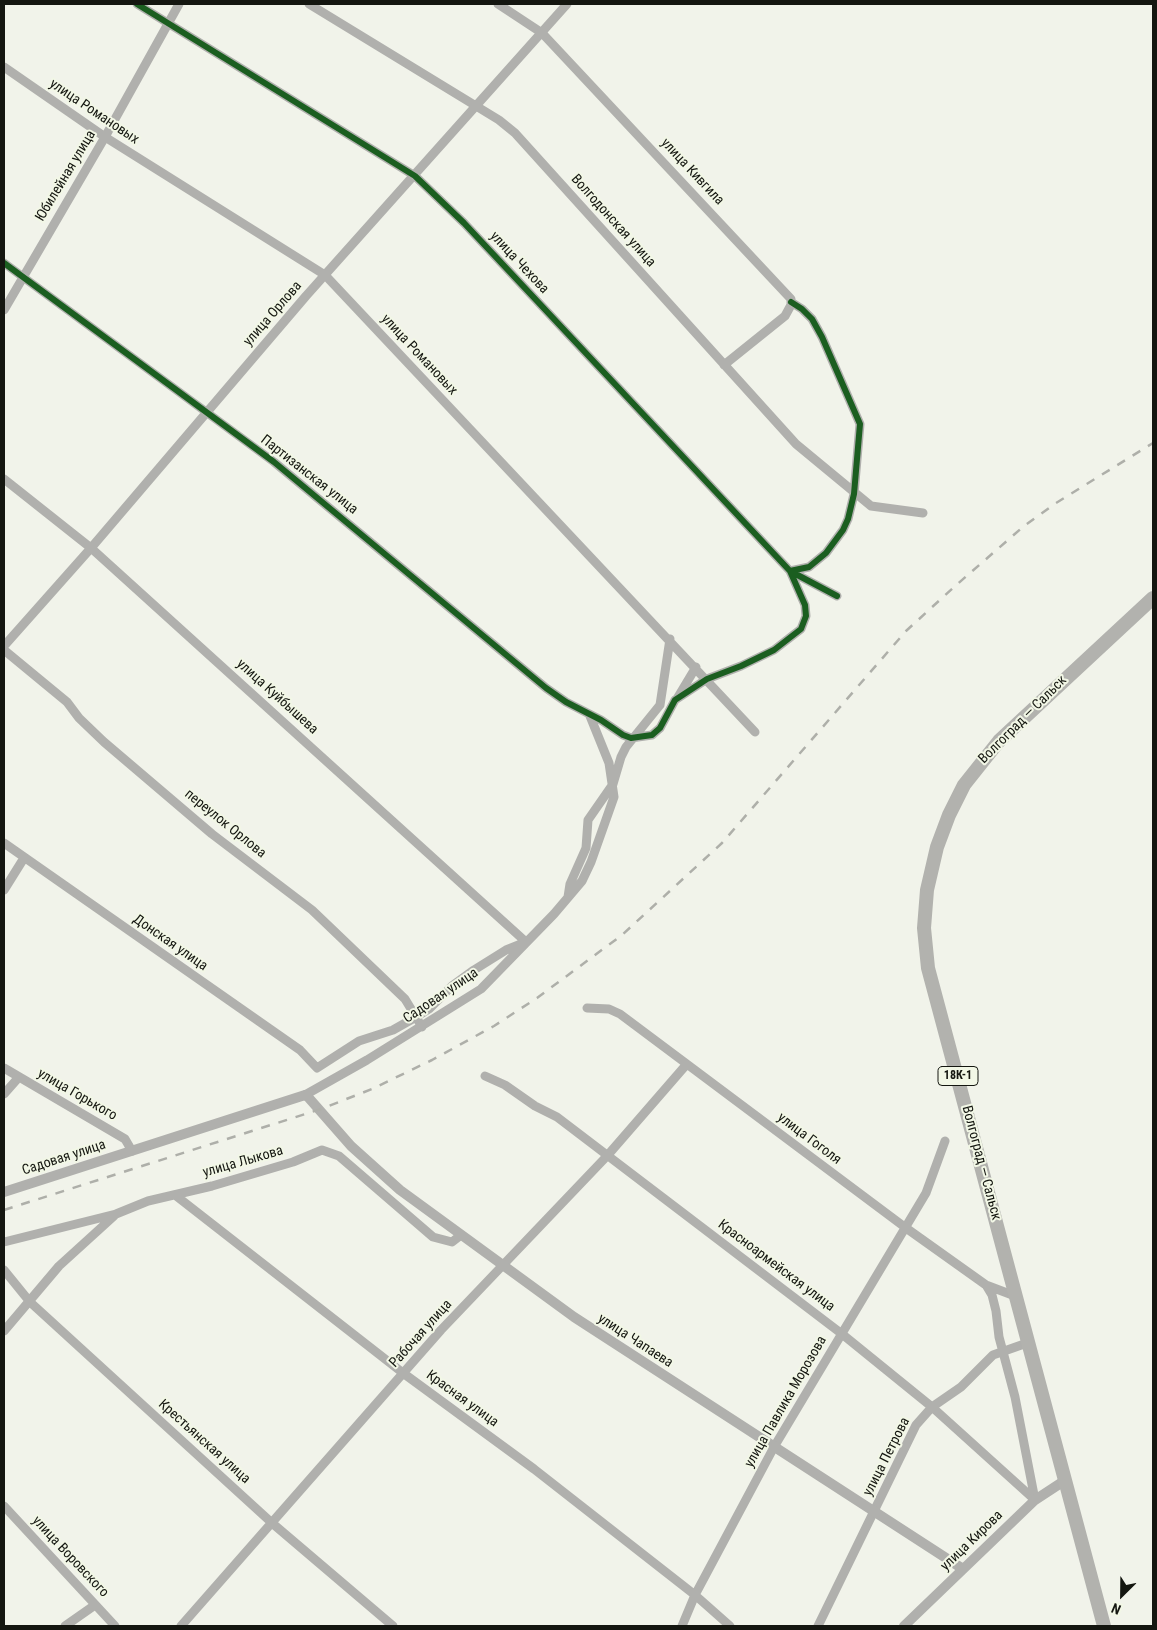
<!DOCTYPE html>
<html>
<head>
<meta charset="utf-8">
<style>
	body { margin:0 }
	#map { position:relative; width:1157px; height:1630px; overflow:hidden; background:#f1f3ea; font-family:"Roboto Condensed",sans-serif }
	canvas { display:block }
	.frame { position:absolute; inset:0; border:5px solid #141610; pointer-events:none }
	.north { position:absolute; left:1097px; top:1570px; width:50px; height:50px; -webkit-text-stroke:4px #f2f7e6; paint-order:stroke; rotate:203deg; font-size:14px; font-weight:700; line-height:20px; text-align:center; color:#141610 }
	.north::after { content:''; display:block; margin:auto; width:18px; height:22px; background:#141610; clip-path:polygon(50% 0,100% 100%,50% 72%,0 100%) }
</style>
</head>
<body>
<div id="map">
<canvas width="1157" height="1630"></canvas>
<div class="frame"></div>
<div class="north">N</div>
</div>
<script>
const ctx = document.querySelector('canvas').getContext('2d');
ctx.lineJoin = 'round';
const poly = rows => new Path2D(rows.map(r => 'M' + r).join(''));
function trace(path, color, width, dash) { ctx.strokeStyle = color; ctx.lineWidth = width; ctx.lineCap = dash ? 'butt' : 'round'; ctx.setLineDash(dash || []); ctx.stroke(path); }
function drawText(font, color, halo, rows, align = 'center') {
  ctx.font = font + ' "Roboto Condensed",sans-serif'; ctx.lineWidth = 4; ctx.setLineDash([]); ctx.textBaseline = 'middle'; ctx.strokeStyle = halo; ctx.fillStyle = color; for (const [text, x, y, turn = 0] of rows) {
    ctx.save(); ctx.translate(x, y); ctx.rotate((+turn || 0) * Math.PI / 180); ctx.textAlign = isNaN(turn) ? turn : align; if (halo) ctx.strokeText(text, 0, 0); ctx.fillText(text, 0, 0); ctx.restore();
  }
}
const minor = poly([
	[137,4,415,176,464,223,790,571,837,596],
	[309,4,499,120,515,133,796,444,871,506,923,513],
	[498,4,542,33,791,299,791,305,785,316,724,365],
	[4,67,105,137,325,275,755,732],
	[4,263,274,462,546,688,566,702,601,720,623,735,631,738,652,735,660,728,675,700,707,679,741,666,774,650,801,629,806,616,805,605,790,571,809,567,826,553,843,530,848,519,854,494,860,424,822,337,812,319,802,309,791,302],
	[4,310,105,137,179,4],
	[4,479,91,548,526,942],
	[4,646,91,548,306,296,567,4],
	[4,650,67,702,79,718,104,742,212,834,312,910,405,999,422,1027],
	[678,697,696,667],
	[4,843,300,1050,317,1068,359,1041,393,1030,416,1017,429,1009,452,986,474,970,506,950,526,942],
	[4,890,24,858],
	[568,897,570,884,586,848,588,820,613,784,621,757,626,747,660,705,670,639],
	[587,1008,609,1009,620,1014,906,1228,986,1285,1015,1296],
	[4,1068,125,1139,132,1151],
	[485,1076,505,1085,535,1106,557,1117,842,1334,932,1407,1035,1500],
	[4,1094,19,1077],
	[305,1095,367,1060,481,989,554,914,582,881,591,862,614,797,609,763,590,716],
	[175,1195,403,1373,534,1469,695,1595,730,1626],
	[4,1242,116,1214,148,1201,212,1186,293,1162,322,1150,339,1156,433,1237,452,1242,461,1235],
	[4,1270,30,1302,272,1523,393,1626],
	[986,1285,992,1295,996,1311,999,1337,1015,1397,1035,1500],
	[4,1331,59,1266,114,1216],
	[4,1506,115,1626],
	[65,1626,95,1605],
	[181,1626,441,1330,607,1156,686,1065],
	[682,1626,695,1595,774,1447,926,1193,945,1141],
	[818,1626,916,1425,932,1407,961,1387,993,1355,1027,1343]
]);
const tertiary = poly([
	[4,1192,305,1095,308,1097,351,1146,400,1190,574,1317,963,1569],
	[904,1626,1035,1500,1064,1481]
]);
const primary = poly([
	[1104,1626,928,968,924,928,927,890,937,847,949,815,964,785,999,741,1153,598]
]);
const rail = poly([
	[4,1210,321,1109,372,1089,432,1060,494,1026,537,998,622,935,722,843,906,631,954,587,1024,526,1056,503,1153,443]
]);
const cycleway = poly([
	[137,4,415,176,464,223,790,571,837,596],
	[4,263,274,462,546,688,566,702,601,720,623,735,631,738,652,735,660,728,675,700,707,679,741,666,774,650,801,629,806,616,805,605,790,571,809,567,826,553,843,530,848,519,854,494,860,424,822,337,812,319,802,309,791,302]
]);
const shields = [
	[958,1076,40]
];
const shieldNames = [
	["18К-1",958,1076]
];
const streetNames = [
	["улица Романовых",94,112,34],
	["улица Кивгила",692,172,47],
	["Юбилейная улица",66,176,-59],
	["Волгодонская улица",613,221,48],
	["улица Чехова",519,263,47],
	["улица Орлова",273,314,-49],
	["улица Романовых",419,355,47],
	["Партизанская улица",309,475,38],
	["улица Куйбышева",277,697,42],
	["Волгоград — Сальск",1023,720,-45],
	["переулок Орлова",225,824,39],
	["Донская улица",170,943,35],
	["Садовая улица",441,996,-34],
	["улица Горького",77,1095,30],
	["улица Гоголя",809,1139,37],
	["Садовая улица",64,1158,-18],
	["улица Лыкова",243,1162,-16],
	["Волгоград — Сальск",981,1163,75],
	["Красноармейская улица",776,1266,37],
	["Рабочая улица",421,1334,-48],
	["улица Чапаева",635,1341,33],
	["Красная улица",462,1399,36],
	["улица Павлика Морозова",786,1402,-60],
	["Крестьянская улица",204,1442,42],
	["улица Петрова",887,1457,-63],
	["улица Кирова",972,1541,-44],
	["улица Воровского",70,1557,47]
];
trace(minor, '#b0b0ad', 9);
trace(tertiary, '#b0b0ad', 10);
trace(primary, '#b2b2ae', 14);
trace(rail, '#aeafa9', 2.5, [9, 9]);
trace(cycleway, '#1b5e20', 6);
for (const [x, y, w] of shields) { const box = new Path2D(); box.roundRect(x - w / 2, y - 9.5, w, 19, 4); ctx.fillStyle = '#f2f7e6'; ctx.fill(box); trace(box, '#141610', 1); }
drawText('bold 12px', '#141610', null, shieldNames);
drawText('14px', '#141610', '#f2f7e6', streetNames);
</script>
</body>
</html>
